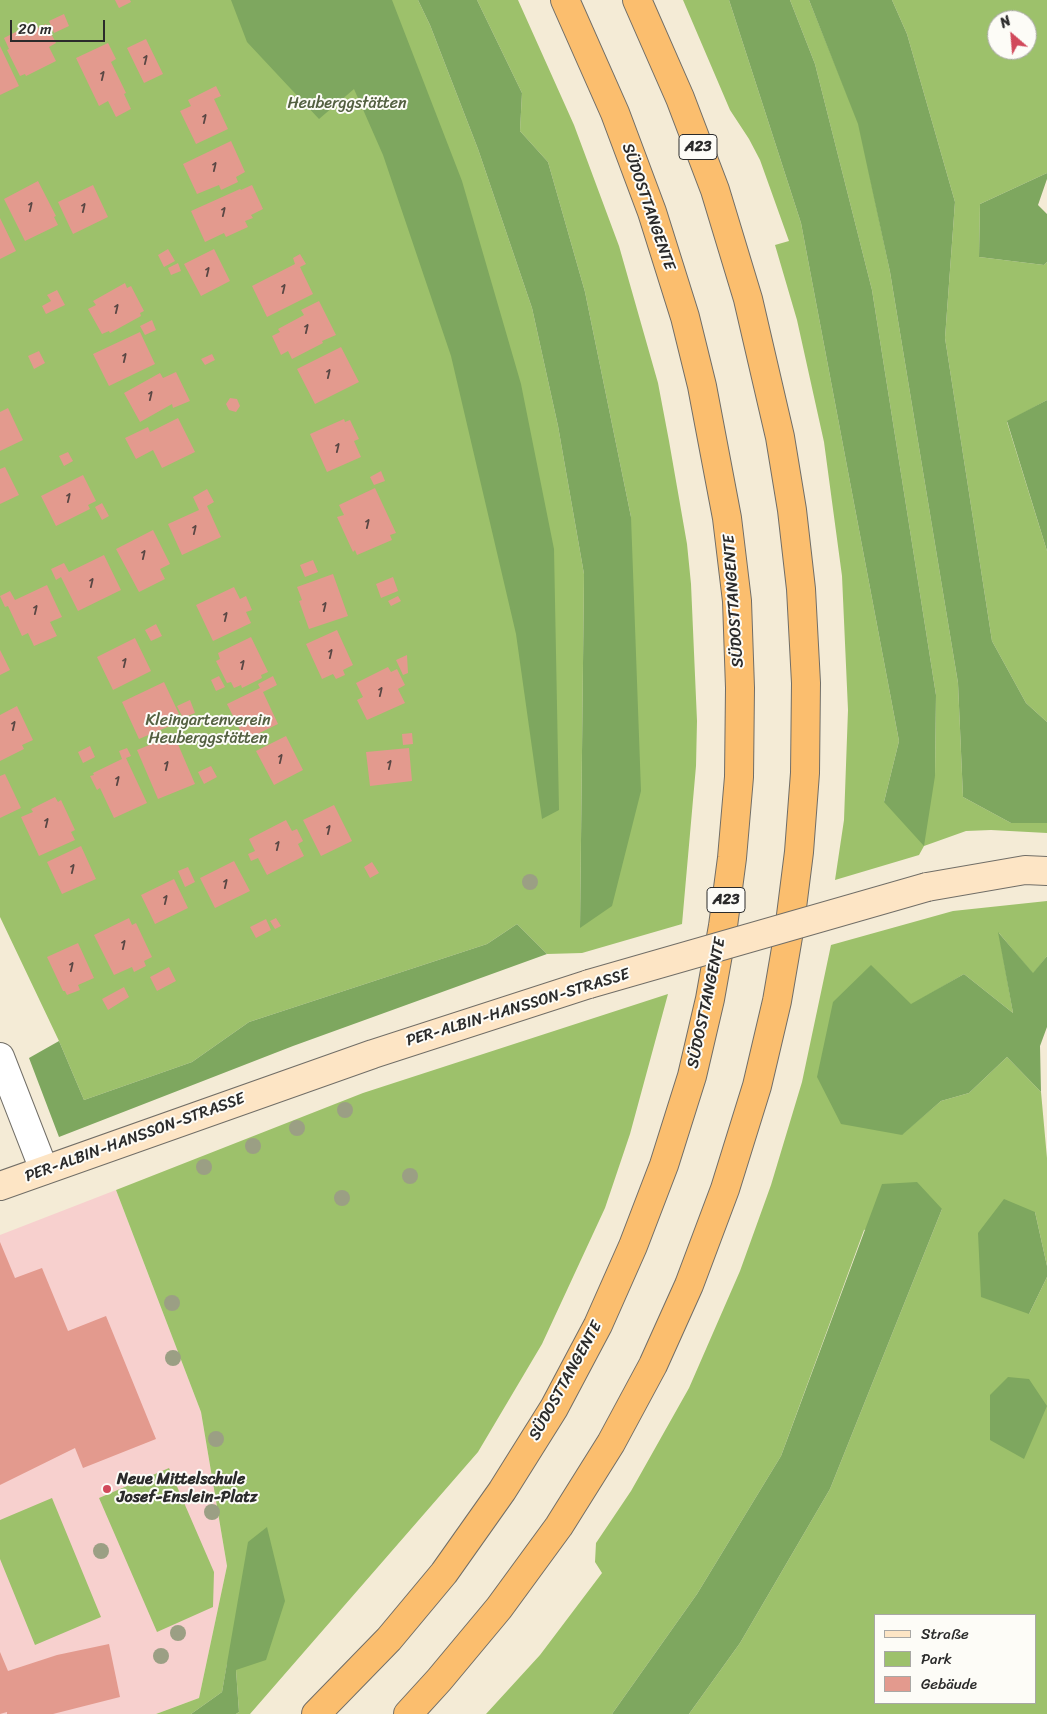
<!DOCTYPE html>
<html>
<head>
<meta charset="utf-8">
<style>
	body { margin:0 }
	#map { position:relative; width:1047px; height:1714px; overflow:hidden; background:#f4ebd6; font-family:Sriracha,sans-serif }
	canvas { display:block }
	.legend { position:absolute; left:874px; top:1614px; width:162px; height:90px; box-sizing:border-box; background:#fdfcf7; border:1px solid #a9a8a5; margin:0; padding:6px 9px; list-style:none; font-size:15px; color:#2b2b2b }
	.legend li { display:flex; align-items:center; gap:10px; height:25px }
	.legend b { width:25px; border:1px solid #a9a8a5 }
	.north { position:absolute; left:987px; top:10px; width:50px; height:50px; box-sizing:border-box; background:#fdfcf7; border:1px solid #a9a8a5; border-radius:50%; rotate:333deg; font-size:14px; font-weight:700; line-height:20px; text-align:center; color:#2b2b2b }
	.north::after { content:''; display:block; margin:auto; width:18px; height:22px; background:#d1495b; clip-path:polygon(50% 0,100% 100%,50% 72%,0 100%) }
	.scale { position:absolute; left:10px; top:20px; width:95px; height:22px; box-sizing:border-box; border:2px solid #2b2b2b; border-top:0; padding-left:6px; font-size:15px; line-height:18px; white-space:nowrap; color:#2b2b2b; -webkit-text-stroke:4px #fdfcf7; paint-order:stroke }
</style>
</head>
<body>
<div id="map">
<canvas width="1047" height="1714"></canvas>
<ul class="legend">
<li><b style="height:6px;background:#fde5c5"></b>Straße</li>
<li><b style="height:14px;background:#9dc16b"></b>Park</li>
<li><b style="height:14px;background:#e39a8e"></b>Gebäude</li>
</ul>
<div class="north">N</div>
<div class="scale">20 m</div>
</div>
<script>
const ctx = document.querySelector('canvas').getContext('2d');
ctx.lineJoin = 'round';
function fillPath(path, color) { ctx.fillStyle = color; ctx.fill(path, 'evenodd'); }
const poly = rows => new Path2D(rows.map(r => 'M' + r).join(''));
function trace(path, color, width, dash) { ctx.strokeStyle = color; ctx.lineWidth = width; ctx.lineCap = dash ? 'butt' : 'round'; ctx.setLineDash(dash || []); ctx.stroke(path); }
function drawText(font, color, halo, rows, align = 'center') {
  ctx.font = font + ' Sriracha,sans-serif'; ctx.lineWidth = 4; ctx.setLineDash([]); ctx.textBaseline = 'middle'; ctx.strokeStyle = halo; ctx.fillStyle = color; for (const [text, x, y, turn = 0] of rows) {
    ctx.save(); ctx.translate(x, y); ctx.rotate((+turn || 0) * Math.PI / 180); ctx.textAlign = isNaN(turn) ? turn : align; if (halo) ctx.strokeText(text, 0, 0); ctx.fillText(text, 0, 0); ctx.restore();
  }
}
const built = poly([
	[116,1190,201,1412,227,1566,199,1698,156,1714,0,1714,0,1235]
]);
const green = poly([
	[0,0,418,0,430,25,478,149,532,308,558,426,584,574,580,927,631,517,585,292,548,162,520,131,522,93,477,0,518,0,574,125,619,246,658,383,669,441,687,544,691,584,697,721,696,766,682,924,582,953,547,954,517,924,487,944,249,1022,192,1062,84,1100,59,1041,0,917],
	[683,0,729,0,801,223,899,741,884,802,935,776,936,695,872,290,815,64,790,0,809,0,859,124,890,272,958,683,963,797,1011,823,1047,823,1047,833,991,830,966,831,924,846,919,855,835,880,844,820,848,710,842,576,824,442,797,320,775,245,789,241,760,160,749,139,730,110],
	[892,0,1047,0,1047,173,980,204,979,257,1044,265,1047,262,1047,400,1007,422,1047,551,1047,722,1026,703,992,641,945,338,955,202,907,34],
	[997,20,1027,20,1027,50,997,50],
	[1047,901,1047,956,1033,974,999,933,1013,1013,964,974,911,1005,901,1135,941,1101,969,1093,1007,1057,1041,1092,1047,1158,1047,1266,1035,1212,1029,1314,1047,1277,1047,1714,689,1714,740,1643,830,1489,942,1209,864,1230,781,1456,697,1594,612,1714,486,1714,540,1655,602,1573,595,1562,596,1543,631,1491,689,1388,740,1271,771,1185,802,1082,831,945,953,911],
	[876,1615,1036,1615,1036,1703,876,1703],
	[668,994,630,1134,605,1208,542,1344,478,1452,250,1714,236,1714,239,1712,236,1670,227,1664,222,1692,191,1714,156,1714,199,1698,227,1566,201,1412,116,1190,363,1093],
	[169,1468,214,1572,213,1607,157,1632,99,1498],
	[52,1498,101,1617,35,1645,0,1559,0,1520]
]);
const forest = poly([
	[231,0,392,0,462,181,521,384,554,549,559,810,542,819,516,634,451,356,383,155,354,89,319,119,247,42],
	[418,0,477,0,522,93,520,131,548,162,585,292,631,517,641,791,612,906,580,928,584,574,558,426,532,308,478,149,430,25],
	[729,0,790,0,815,64,872,290,936,695,935,776,924,846,884,802,899,741,801,223],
	[809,0,892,0,907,34,955,202,945,338,992,641,1026,703,1047,722,1047,823,1011,823,963,797,958,683,890,272,858,124],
	[1047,173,1047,179,1038,205,1047,214,1047,262,1044,265,979,257,980,204],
	[1047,400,1047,551,1007,421],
	[517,924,547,954,293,1046,59,1137,29,1058,59,1041,84,1100,192,1062,249,1022,487,944],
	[998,932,1033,973,1047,956,1047,1027,1040,1046,1041,1092,1007,1057,969,1093,941,1101,902,1135,841,1124,817,1077,833,1002,871,965,911,1004,964,974,1013,1013],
	[917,1182,942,1209,830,1489,740,1643,689,1714,612,1714,697,1594,781,1456,882,1184],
	[1004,1199,1035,1212,1047,1266,1047,1277,1029,1314,981,1297,978,1233],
	[1008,1377,1029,1379,1047,1406,1024,1459,990,1440,990,1395],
	[267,1527,285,1601,266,1660,236,1670,239,1712,236,1714,191,1714,222,1692,248,1542]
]);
const building = poly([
	[115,0,130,0,131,2,119,8],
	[64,14,69,26,54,33,49,21],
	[35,22,38,28,46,24,56,43,49,47,56,61,26,76,25,74,20,76,7,50,9,49,4,38],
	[146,39,163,74,144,83,127,48],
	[108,43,116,59,111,62,126,93,124,94,131,109,116,117,108,101,99,106,76,58],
	[0,46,19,86,0,95],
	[216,86,221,96,214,99,228,129,196,144,180,111,191,106,188,100],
	[231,141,245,172,236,177,238,182,221,190,219,185,197,194,183,164],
	[38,181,56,216,54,217,58,225,25,241,4,199],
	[93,185,108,217,73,234,58,202],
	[252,185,263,209,251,215,253,218,245,221,248,227,226,237,224,233,205,242,191,211,240,189,241,190],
	[0,218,16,251,0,259],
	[168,249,175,261,164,267,158,255],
	[214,249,230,281,201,296,184,264],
	[300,254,306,264,300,267,313,294,267,317,252,286,295,264,293,258],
	[178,263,181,271,171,275,168,268],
	[125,283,127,288,131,286,144,311,140,313,141,316,110,333,109,331,102,334,88,309,96,305,93,301],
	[57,290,65,305,46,314,42,306,51,301,47,295],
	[319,301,336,335,322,341,323,343,292,359,288,351,281,355,272,336,280,332,278,329,304,315,301,310],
	[152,320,156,330,145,335,140,326],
	[140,332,155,364,109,386,93,354],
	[341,347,359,382,315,404,297,369],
	[39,351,45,363,34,369,28,356],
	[212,354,215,360,205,365,201,359],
	[176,372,190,401,173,408,172,404,140,422,124,393,160,373,163,378],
	[230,398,237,399,240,406,236,412,229,410,226,404],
	[8,408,23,440,0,451,0,412],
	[178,418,195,452,162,468,153,450,136,459,125,438,148,427,150,432],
	[344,419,345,422,350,420,359,439,354,441,361,457,327,472,310,434],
	[68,452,73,461,64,466,59,456],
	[5,467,19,495,0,504,0,469],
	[381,471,385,481,374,485,370,477],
	[83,475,96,501,88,505,90,509,56,526,41,496],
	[375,488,396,533,390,535,392,540,357,555,355,550,353,552,337,517,344,515,339,505],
	[207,489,214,502,207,506,221,537,182,555,168,524,199,510,193,497],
	[102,503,109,516,102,520,95,507],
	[153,530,170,564,160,569,165,579,139,592,116,549],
	[104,555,121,590,78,611,61,577,56,580,51,569,64,563,69,572],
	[313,560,318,572,305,577,300,565],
	[333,574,348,616,309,629,299,601,302,600,297,587],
	[393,577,398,591,381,598,376,584],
	[47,585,62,617,50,622,57,636,34,646,28,633,22,636,8,606,5,607,0,596,10,591,15,600],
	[234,587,240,599,246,596,252,610,246,612,251,623,213,641,196,605],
	[398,596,401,601,391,606,388,601],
	[156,624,162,636,151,641,145,630],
	[337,630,353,665,343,670,345,675,336,679,333,674,322,679,306,644],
	[251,637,268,672,261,675,262,678,242,688,241,685,234,688,231,682,227,683,216,661,220,659,218,653],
	[135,638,151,671,113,690,97,657],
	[0,650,10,670,0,675],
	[407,655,408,673,403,675,396,660],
	[388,667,391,672,397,669,405,685,398,689,405,703,367,720,357,700,363,697,356,683],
	[219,676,225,687,216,691,211,680],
	[273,676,277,685,263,692,278,724,245,740,227,704,260,688,258,684],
	[164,682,179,714,169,719,172,725,139,739,122,702],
	[190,700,195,713,183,718,177,706],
	[17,706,33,740,22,745,24,749,0,761,0,715],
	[412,733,413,744,403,745,402,734],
	[174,735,195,784,158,799,137,750],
	[286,736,303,770,274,785,256,751],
	[90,746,95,757,83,763,78,752],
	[127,748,131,756,126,758,147,803,114,818,100,788,97,790,90,776,94,775,93,773,122,759,119,751],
	[409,748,412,781,370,786,366,752],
	[211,766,217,777,204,784,198,772],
	[5,774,21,808,0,818,0,776],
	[55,797,58,802,61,800,75,830,71,832,75,840,39,856,21,817,33,812,31,809],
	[334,805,352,841,321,856,303,820],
	[286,820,292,831,297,829,303,841,298,844,304,856,267,875,258,858,251,861,248,854,255,851,249,839],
	[81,846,96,879,62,894,47,862],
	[234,861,250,891,215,908,200,878],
	[372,862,379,873,370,878,364,867],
	[188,867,195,882,185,887,178,871],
	[174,879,188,908,155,924,141,895],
	[129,918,132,925,136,923,152,957,144,961,146,966,134,972,132,967,114,975,94,935],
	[276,918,281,926,275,929,270,921],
	[266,919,271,930,256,938,250,927],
	[78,943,94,978,78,985,80,990,67,995,65,991,63,991,47,957],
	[169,967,176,981,157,991,150,977],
	[124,987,129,997,108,1010,102,999],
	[0,1242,15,1278,42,1268,68,1331,106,1316,156,1439,83,1468,75,1448,0,1485],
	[109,1644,120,1697,53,1714,7,1714,7,1712,0,1714,0,1652,8,1671,57,1655]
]);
const street = poly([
	[0,1057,44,1170]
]);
const secondary = poly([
	[927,887,1025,870,1047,871],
	[0,1186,373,1054,589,984]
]);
const highway = poly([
	[316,1714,389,1639,444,1573,502,1491,554,1408,598,1325,633,1246,664,1165,692,1076,710,999,723,926,732,858,739,777,740,688,737,601,727,518,702,386,685,317,652,212,615,113,565,0],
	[408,1714,439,1680,499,1608,559,1526,611,1443,653,1365,689,1285,725,1189,757,1086,777,1001,789,931,799,852,805,773,806,683,801,589,792,510,780,437,748,299,715,190,680,98,637,0]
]);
const secondaryBridge = poly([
	[589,984,927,887]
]);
const trees = [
	[530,882],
	[345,1110],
	[297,1128],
	[253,1146],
	[204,1167],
	[410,1176],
	[342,1198],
	[172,1303],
	[173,1358],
	[216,1439],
	[212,1512],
	[101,1551],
	[178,1633],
	[161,1656]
];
const markers = [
	[107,1489,5,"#d1495b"]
];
const numberNames = [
	["1",145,61],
	["1",102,77],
	["1",204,120],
	["1",214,168],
	["1",30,208],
	["1",83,209],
	["1",223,213],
	["1",207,273],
	["1",283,290],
	["1",116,310],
	["1",306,330],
	["1",124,359],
	["1",328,375],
	["1",150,397],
	["1",337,449],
	["1",68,499],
	["1",367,525],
	["1",194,531],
	["1",143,556],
	["1",91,584],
	["1",324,608],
	["1",35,611],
	["1",225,618],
	["1",330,655],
	["1",124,664],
	["1",242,666],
	["1",380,693],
	["1",13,727],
	["1",280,760],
	["1",389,766],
	["1",166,767],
	["1",117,782],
	["1",46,824],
	["1",328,831],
	["1",277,847],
	["1",72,870],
	["1",225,885],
	["1",165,901],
	["1",123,946],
	["1",71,968]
];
const shields = [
	[698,147,38],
	[726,900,38]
];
const shieldNames = [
	["A23",698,147],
	["A23",726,900]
];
const parkNames = [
	["Heuberggstätten",347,104],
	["Kleingartenverein",208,721],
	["Heuberggstätten",208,739]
];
const streetNames = [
	["SÜDOSTTANGENTE",648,207,71],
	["SÜDOSTTANGENTE",734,601,-94],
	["SÜDOSTTANGENTE",707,1003,-78],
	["PER-ALBIN-HANSSON-STRASSE",518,1008,-17],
	["PER-ALBIN-HANSSON-STRASSE",135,1138,-20],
	["SÜDOSTTANGENTE",566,1381,-61]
];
const poiNames = [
	["Neue Mittelschule",117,1480],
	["Josef-Enslein-Platz",117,1498]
];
fillPath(built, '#f7d0ce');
fillPath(green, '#9dc16b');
fillPath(forest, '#7ea75f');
fillPath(building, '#e39a8e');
trace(street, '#716e67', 30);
trace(secondary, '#716e67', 30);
trace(highway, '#716e67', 30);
trace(street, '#fff', 28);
trace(secondary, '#fde5c5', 28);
trace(highway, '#fbbe6e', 28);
trace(secondaryBridge, '#716e67', 30, []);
trace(secondaryBridge, '#fde5c5', 28);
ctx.fillStyle = '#9b9f84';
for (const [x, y] of trees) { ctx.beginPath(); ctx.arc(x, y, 8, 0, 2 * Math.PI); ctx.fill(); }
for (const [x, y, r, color] of markers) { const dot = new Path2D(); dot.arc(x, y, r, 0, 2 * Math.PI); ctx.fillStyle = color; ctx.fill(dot); trace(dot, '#fdfcf7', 2); }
drawText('14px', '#594744', null, numberNames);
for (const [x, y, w] of shields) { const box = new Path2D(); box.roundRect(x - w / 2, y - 12.5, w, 25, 4); ctx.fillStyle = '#fdfcf7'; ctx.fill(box); trace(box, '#2b2b2b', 1); }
drawText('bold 15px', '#2b2b2b', null, shieldNames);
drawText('16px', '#536041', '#fdfcf7', parkNames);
drawText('16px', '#2b2b2b', '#fdfcf7', streetNames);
drawText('bold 16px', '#2b2b2b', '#fdfcf7', poiNames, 'left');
</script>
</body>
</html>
